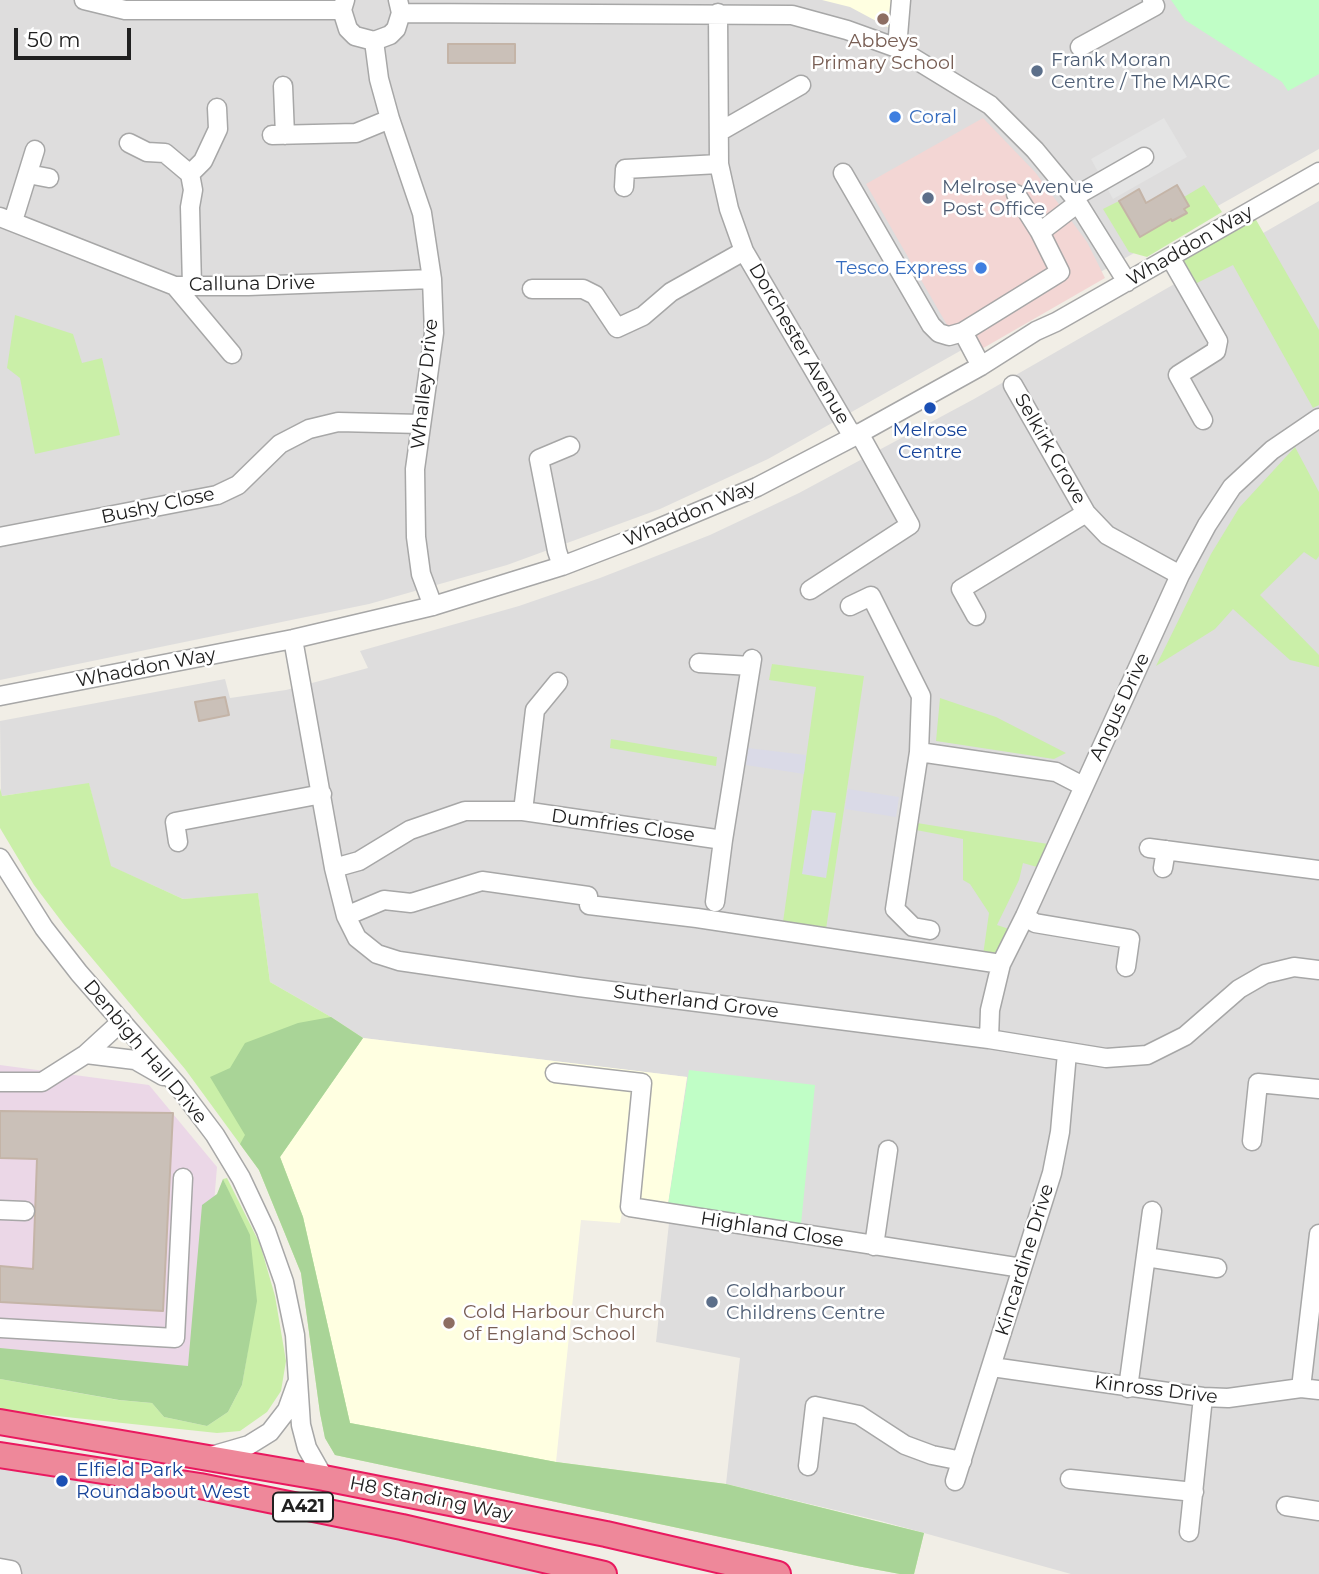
<!DOCTYPE html>
<html>
<head>
<meta charset="utf-8">
<style>
	body { margin:0 }
	#map { position:relative; width:1319px; height:1574px; overflow:hidden; background:#f1eee6; font-family:Montserrat,sans-serif }
	canvas { display:block }
	.scale { position:absolute; left:14px; top:28px; width:117px; height:32px; box-sizing:border-box; border:4px solid #202020; border-top:0; padding-left:9px; font-size:21px; line-height:24px; white-space:nowrap; color:#202020; -webkit-text-stroke:5px #fff; paint-order:stroke }
</style>
</head>
<body>
<div id="map">
<canvas width="1319" height="1574"></canvas>
<div class="scale">50 m</div>
</div>
<script>
const ctx = document.querySelector('canvas').getContext('2d');
ctx.lineJoin = 'round';
function fillPath(path, color) { ctx.fillStyle = color; ctx.fill(path, 'evenodd'); }
const poly = rows => new Path2D(rows.map(r => 'M' + r).join(''));
function trace(path, color, width, dash) { ctx.strokeStyle = color; ctx.lineWidth = width; ctx.lineCap = dash ? 'butt' : 'round'; ctx.setLineDash(dash || []); ctx.stroke(path); }
function drawText(font, color, halo, rows, align = 'center') {
  ctx.font = font + ' Montserrat,sans-serif'; ctx.lineWidth = 5; ctx.setLineDash([]); ctx.textBaseline = 'middle'; ctx.strokeStyle = halo; ctx.fillStyle = color; for (const [text, x, y, turn = 0] of rows) {
    ctx.save(); ctx.translate(x, y); ctx.rotate((+turn || 0) * Math.PI / 180); ctx.textAlign = isNaN(turn) ? turn : align; if (halo) ctx.strokeText(text, 0, 0); ctx.fillText(text, 0, 0); ctx.restore();
  }
}
const residential = poly([
	[0,0,1319,0,1319,149,768,459,660,509,507,565,369,604,0,680],
	[1319,201,1319,1574,1071,1574,881,1521,726,1484,740,1358,656,1342,670,1214,667,1210,687,1077,363,1038,331,1017,270,982,258,894,183,899,110,866,89,784,1,796,0,721,225,679,230,698,286,690,368,668,360,651,519,606,600,578,710,535,799,493,974,399],
	[0,1455,604,1574,0,1574]
]);
const commercial = poly([
	[983,118,1035,172,1087,242,1105,278,966,358,866,184]
]);
const industrial = poly([
	[0,1065,149,1085,217,1167,200,1372,0,1355]
]);
const education = poly([
	[822,0,896,0,893,30,850,7],
	[363,1038,687,1077,667,1210,624,1203,620,1223,581,1220,556,1462,350,1423,303,1217,280,1157]
]);
const grass = poly([
	[1204,185,1222,212,1147,257,1129,252,1103,209,1119,201,1140,236,1169,216,1173,221,1186,213,1184,209,1189,205,1184,197],
	[1255,218,1319,330,1319,405,1313,408,1233,265,1195,284,1181,260],
	[15,315,73,334,82,363,102,358,120,435,35,454,20,378,7,368],
	[1295,447,1319,492,1319,556,1316,560,1304,552,1260,595,1319,655,1319,667,1290,660,1233,609,1215,629,1156,666,1211,554,1239,508],
	[772,664,864,676,826,929,783,922,816,687,769,680],
	[940,698,996,717,1066,753,1054,759,936,741],
	[611,739,717,757,716,766,610,748],
	[89,783,111,866,183,899,258,893,270,982,331,1017,363,1038,280,1157,303,1217,350,1423,556,1462,726,1484,924,1533,914,1574,900,1574,857,1566,335,1455,325,1438,320,1413,301,1273,259,1170,185,1069,65,926,34,885,0,828,0,788,2,796],
	[917,823,1048,844,1037,867,1023,863,1019,880,997,925,1009,929,996,958,983,955,989,913,970,884,963,880,963,839,916,830],
	[227,1178,260,1244,275,1296,286,1361,281,1391,267,1412,240,1431,217,1433,0,1410,0,1379,118,1400,152,1403,164,1417,207,1426,228,1412,242,1385,248,1349,230,1195,223,1179]
]);
const forest = poly([
	[331,1017,363,1038,280,1157,303,1217,350,1423,556,1462,726,1484,924,1533,914,1574,900,1574,857,1566,335,1455,325,1438,320,1413,301,1273,259,1170,240,1144,245,1135,210,1077,230,1068,245,1043,298,1023],
	[223,1179,250,1235,257,1301,242,1385,228,1412,207,1426,164,1417,152,1403,119,1400,0,1379,0,1348,188,1366,202,1205,217,1194]
]);
const park = poly([
	[1171,0,1319,0,1319,74,1288,91,1282,82,1185,20],
	[689,1070,815,1085,801,1224,668,1205]
]);
const parking = poly([
	[1164,118,1187,157,1113,199,1091,159]
]);
const plaza = poly([
	[748,748,806,755,804,774,746,765],
	[848,789,899,797,896,817,845,809],
	[812,810,836,813,826,878,802,874]
]);
const building = poly([
	[448,44,515,44,515,63,448,63,448,44],
	[1177,185,1189,206,1184,209,1187,213,1172,221,1171,219,1140,237,1119,201,1139,189,1146,203,1177,185],
	[225,697,229,715,199,721,195,702,225,697],
	[0,1111,173,1113,163,1311,0,1302,0,1266,33,1269,37,1159,0,1158,0,1111]
]);
const minor = poly([
	[84,0,125,10,342,10],
	[345,0,342,10,348,29,355,36,374,41,390,35,396,29,401,13,398,0],
	[401,13,792,15,847,30,897,48,990,105,1035,150,1074,197,1127,282],
	[718,13,719,164,729,209,744,251,853,437],
	[374,41,379,79,390,119,422,213,432,279,434,333,415,469,416,537,421,574,433,606],
	[1080,47,1155,6,1152,0],
	[897,48,901,0],
	[283,86,285,135],
	[719,132,801,85],
	[272,135,356,133,390,119],
	[129,143,147,152,165,153,190,174,203,161,218,129,217,108],
	[843,173,931,325,939,333,949,336,963,332,1060,272,1040,232,1016,194],
	[28,174,49,178],
	[190,174,193,190,190,207,192,286],
	[624,187,625,169,719,164],
	[1074,197,1144,157],
	[0,217,175,286,248,286,432,279],
	[13,221,35,150],
	[1040,232,1078,203],
	[1170,257,1218,341,1216,351,1178,375,1203,420],
	[175,286,232,354],
	[532,289,583,289,595,295,617,328,643,316,671,292,744,251],
	[963,332,981,366],
	[1013,385,1086,513,1107,535,1180,575],
	[0,537,217,495,238,485,280,444,309,429,338,422,421,424],
	[562,566,557,551,539,459,570,446],
	[810,590,910,525,859,433],
	[850,606,871,596,921,696,919,752,895,909,913,927,930,930],
	[976,616,961,589,1086,513],
	[293,639,334,868,346,916,357,938,377,954,399,961,579,987,989,1039,1106,1058,1147,1055,1185,1036,1239,989,1265,974,1294,967,1319,970],
	[699,663,751,666],
	[0,696,293,639,433,606,562,566,635,538,757,487,853,437,981,366,1036,331,1056,322,1319,172],
	[919,752,1056,772,1083,786],
	[523,811,535,710,558,682],
	[178,842,175,822,322,794],
	[1149,848,1319,870],
	[0,858,44,928,79,973,178,1086,215,1135,241,1178,266,1231,284,1282,295,1335,301,1425,307,1448,324,1478],
	[334,868,359,861,410,830,465,811,523,811,723,840],
	[1163,868,1166,850],
	[715,902,723,840,752,659],
	[346,916,384,900,411,903,482,881,588,896,589,905,697,918,1001,964],
	[1025,916,1035,923,1130,939,1126,967],
	[989,1039,990,1010,1001,964,1025,916,1180,575,1207,525,1232,487,1272,450,1319,418],
	[86,1054,135,1060,163,1076],
	[555,1073,642,1083,630,1207,1022,1268],
	[0,1082,42,1082,86,1054,122,1021],
	[1252,1141,1258,1083,1319,1089],
	[0,1210,25,1211],
	[874,1246,888,1150],
	[1146,1257,1217,1268],
	[0,1328,175,1338,183,1178],
	[992,1367,1203,1397,1228,1398,1301,1388,1319,1390],
	[1128,1388,1152,1211],
	[1301,1388,1319,1234],
	[211,1456,249,1445,270,1432,287,1410,296,1385],
	[808,1466,815,1406,859,1415,905,1445,932,1455,962,1461],
	[1070,1479,1194,1492],
	[955,1481,1052,1173,1060,1132,1067,1053],
	[1286,1506,1319,1511],
	[1189,1532,1203,1397],
	[0,1568,11,1570,12,1574]
]);
const highway = poly([
	[0,1422,324,1478,606,1534,778,1574],
	[0,1455,200,1486,402,1527,604,1574]
]);
const markers = [
	[883,19,7,"#8d6e63"],
	[1037,71,7,"#5c6f8a"],
	[895,117,7,"#3f7fe0"],
	[928,198,7,"#5c6f8a"],
	[981,268,7,"#3f7fe0"],
	[930,408,7,"#1a4fb4"],
	[712,1302,7,"#5c6f8a"],
	[449,1323,7,"#8d6e63"],
	[62,1481,7,"#1a4fb4"]
];
const shields = [
	[303,1507,60]
];
const shieldNames = [
	["A421",303,1507]
];
const educationNames = [
	["Abbeys",883,41],
	["Primary School",883,63],
	["Cold Harbour Church",463,1312,"left"],
	["of England School",463,1334,"left"]
];
const serviceNames = [
	["Frank Moran",1051,60],
	["Centre / The MARC",1051,82],
	["Melrose Avenue",942,187],
	["Post Office",942,209],
	["Coldharbour",726,1291],
	["Childrens Centre",726,1313]
];
const shopNames = [
	["Coral",909,117],
	["Tesco Express",967,268,"right"]
];
const streetNames = [
	["Whaddon Way",1190,246,-30],
	["Calluna Drive",252,284,-1],
	["Dorchester Avenue",799,344,60],
	["Whalley Drive",425,384,-84],
	["Selkirk Grove",1050,449,60],
	["Bushy Close",158,506,-12],
	["Whaddon Way",690,514,-23],
	["Whaddon Way",146,668,-11],
	["Angus Drive",1120,707,-65],
	["Dumfries Close",623,826,8],
	["Sutherland Grove",696,1002,7],
	["Denbigh Hall Drive",145,1052,50],
	["Highland Close",772,1230,9],
	["Kincardine Drive",1025,1260,-73],
	["Kinross Drive",1156,1390,7],
	["H8 Standing Way",431,1499,11]
];
const transitNames = [
	["Melrose",930,430],
	["Centre",930,452],
	["Elfield Park",76,1470,"left"],
	["Roundabout West",76,1492,"left"]
];
fillPath(residential, '#dedddd');
fillPath(commercial, '#f3d6d4');
fillPath(industrial, '#ebd7e7');
fillPath(education, '#ffffe1');
fillPath(grass, '#caefa8');
fillPath(forest, '#a9d497');
fillPath(park, '#c0fec6');
fillPath(parking, '#e4e4e4');
fillPath(plaza, '#dadae7');
fillPath(building, '#cac0b8');
trace(building, '#c4b4a7', 2);
trace(minor, '#a7a7a7', 21);
trace(highway, '#e9195f', 28);
trace(minor, '#fff', 18);
trace(highway, '#ee889a', 24);
for (const [x, y, r, color] of markers) { const dot = new Path2D(); dot.arc(x, y, r, 0, 2 * Math.PI); ctx.fillStyle = color; ctx.fill(dot); trace(dot, '#fff', 2.5); }
for (const [x, y, w] of shields) { const box = new Path2D(); box.roundRect(x - w / 2, y - 14.5, w, 29, 5); ctx.fillStyle = '#fff'; ctx.fill(box); trace(box, '#202020', 2); }
drawText('bold 18px', '#202020', null, shieldNames);
drawText('19px', '#785e54', '#fff', educationNames);
drawText('19px', '#4e5e75', '#fff', serviceNames, 'left');
drawText('19px', '#366cbe', '#fff', shopNames, 'left');
drawText('19px', '#202020', '#fff', streetNames);
drawText('19px', '#164399', '#fff', transitNames);
</script>
</body>
</html>
